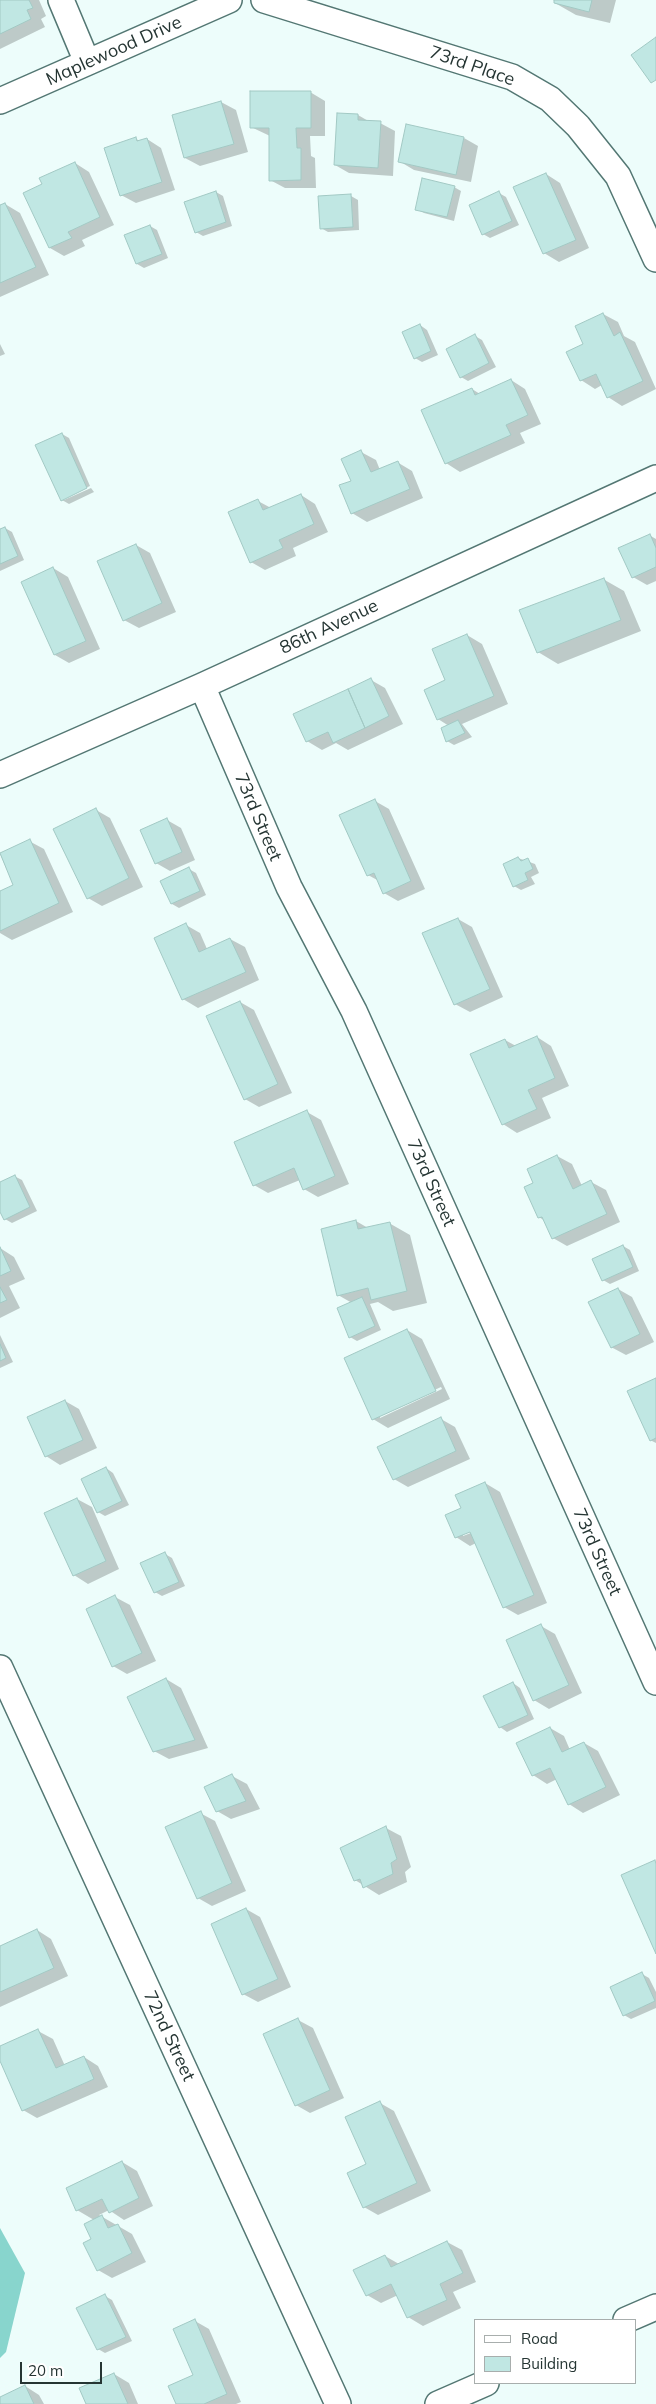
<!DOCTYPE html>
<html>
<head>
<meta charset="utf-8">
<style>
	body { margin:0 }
	#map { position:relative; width:656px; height:2404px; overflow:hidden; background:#edfdfb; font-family:Mulish,sans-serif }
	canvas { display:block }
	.legend { position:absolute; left:474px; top:2319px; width:162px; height:65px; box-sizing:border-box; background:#fff; border:1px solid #a8aead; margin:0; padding:6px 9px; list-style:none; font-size:15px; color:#253533 }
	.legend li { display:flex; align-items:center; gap:10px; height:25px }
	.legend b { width:25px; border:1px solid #a8aead }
	.scale { position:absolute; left:20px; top:2362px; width:82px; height:22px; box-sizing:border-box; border:2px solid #253533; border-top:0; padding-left:6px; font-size:15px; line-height:18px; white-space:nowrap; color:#253533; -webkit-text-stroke:4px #fff; paint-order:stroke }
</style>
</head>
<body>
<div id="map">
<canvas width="656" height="2404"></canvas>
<ul class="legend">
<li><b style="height:6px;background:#fff"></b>Road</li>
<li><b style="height:14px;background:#c0e7e3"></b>Building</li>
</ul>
<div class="scale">20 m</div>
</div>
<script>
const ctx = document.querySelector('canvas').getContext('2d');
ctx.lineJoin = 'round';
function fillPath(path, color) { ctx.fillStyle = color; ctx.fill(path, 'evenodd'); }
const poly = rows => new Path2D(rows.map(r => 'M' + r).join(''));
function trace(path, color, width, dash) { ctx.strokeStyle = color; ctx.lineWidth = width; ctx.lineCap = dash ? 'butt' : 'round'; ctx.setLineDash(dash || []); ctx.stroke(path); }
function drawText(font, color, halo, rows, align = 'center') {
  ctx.font = font + ' Mulish,sans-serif'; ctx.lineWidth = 4.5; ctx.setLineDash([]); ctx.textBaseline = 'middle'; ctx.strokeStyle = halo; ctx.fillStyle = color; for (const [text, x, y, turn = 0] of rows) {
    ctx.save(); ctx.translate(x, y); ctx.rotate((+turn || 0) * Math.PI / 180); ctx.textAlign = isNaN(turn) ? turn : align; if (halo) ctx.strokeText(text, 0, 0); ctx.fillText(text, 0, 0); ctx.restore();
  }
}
const forest = poly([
	[0,2228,25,2273,6,2352,0,2358]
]);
const shadow = poly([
	[0,0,39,0,46,16,41,19,45,27,0,49],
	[556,0,616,0,610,23,576,15,555,3],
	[310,92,325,101,325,136,310,136,311,156,315,158,316,188,285,188,270,180,270,136,251,127],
	[221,102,236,110,248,152,200,166,185,158,173,116],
	[338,114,358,115,370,122,380,123,395,131,393,176,349,173,335,165],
	[407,126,464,138,478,146,471,182,414,170,399,161],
	[136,139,140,141,147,139,161,148,175,190,136,203,121,195],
	[75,163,89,172,114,225,82,240,85,246,64,256,50,248],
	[546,174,560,183,589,248,559,262,544,253],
	[454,187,461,191,454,221,424,213,417,209],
	[216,192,223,196,232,226,203,236,196,232],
	[499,193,506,197,519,225,490,238,483,234],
	[351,196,358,200,359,230,328,232,321,228],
	[5,204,20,213,49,275,0,297,0,207],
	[150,226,157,230,168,258,144,268,137,264],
	[603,314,618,322,624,336,635,342,656,389,622,406,608,397,602,385,595,389,581,380,585,345],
	[420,325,427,330,438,355,422,362,415,358],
	[475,336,482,340,496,367,468,381,461,377],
	[0,344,5,354,0,356],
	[511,380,525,389,541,424,520,433,525,443,460,472,446,463,472,389,480,394],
	[62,434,69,438,90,486,64,498,64,500,91,488,94,492,69,504,62,500],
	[361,452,376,460,380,470,397,462,412,471,423,498,367,522,352,513,352,481],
	[301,495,315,504,328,532,293,548,296,556,265,570,251,562,258,501,271,508],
	[5,528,12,532,24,560,0,571,0,531],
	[649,535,656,539,656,581,647,585,633,577],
	[136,545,150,553,176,612,139,628,124,620],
	[53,568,68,577,100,649,69,663,55,655],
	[603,579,624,591,641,631,558,664,538,652],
	[467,635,482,644,508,704,462,724,472,737,454,745,447,741,449,726,438,719,447,681],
	[371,680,385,688,403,724,348,750,336,743,322,750,307,741,295,714],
	[375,801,389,809,425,889,398,901,384,893,379,881,368,875],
	[96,810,110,818,143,887,102,906,88,898],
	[167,820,181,828,195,860,170,871,156,863],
	[29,841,44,849,73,912,12,940,0,933,0,892,14,886,0,854],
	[518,858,535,864,539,873,531,877,535,884,521,890,514,886],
	[189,869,196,873,206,895,179,908,172,904,162,882],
	[458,919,472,927,503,997,470,1012,455,1004],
	[186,925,200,933,207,949,230,939,245,947,259,980,198,1008,183,999],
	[240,1002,254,1010,292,1093,259,1107,245,1099],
	[537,1037,551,1046,569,1086,542,1098,551,1118,517,1133,503,1124,505,1040,516,1046],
	[307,1112,321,1120,349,1184,318,1197,304,1189,300,1180,268,1193,254,1185],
	[557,1156,572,1164,582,1186,591,1182,606,1190,620,1222,567,1246,553,1238,545,1221,539,1217,535,1183],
	[14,1176,22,1180,37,1211,12,1223,5,1219,0,1209,0,1183],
	[356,1221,368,1228,389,1223,410,1235,427,1303,393,1311,378,1302,370,1304,381,1330,357,1341,350,1337,352,1303,338,1295],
	[623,1246,630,1250,639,1271,610,1284,603,1280],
	[0,1248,14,1257,25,1279,9,1286,20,1308,0,1318],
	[618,1289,632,1297,654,1342,626,1355,611,1347],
	[407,1330,422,1339,450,1399,388,1428,373,1419],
	[441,1387,442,1389,380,1418,380,1415],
	[0,1335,13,1362,0,1368],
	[656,1379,656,1443,650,1440],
	[65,1401,79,1409,97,1448,60,1465,46,1456],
	[441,1419,455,1427,470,1459,408,1487,394,1479],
	[106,1468,113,1473,129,1505,105,1516,98,1512],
	[485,1483,500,1492,547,1603,518,1615,504,1607,476,1543,470,1546,456,1537,462,1509],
	[476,1531,463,1536,463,1533],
	[77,1499,92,1507,119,1569,88,1584,74,1575],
	[165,1554,172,1558,185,1586,162,1596,155,1592],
	[115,1597,130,1605,156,1661,127,1674,113,1666],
	[541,1626,555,1634,582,1693,549,1709,534,1700,508,1641],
	[166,1679,181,1688,208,1748,169,1759,154,1751],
	[513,1683,520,1688,534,1719,507,1732,500,1727],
	[550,1728,564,1736,570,1750,584,1743,598,1751,620,1795,583,1813,569,1804,557,1779,547,1784,533,1775],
	[232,1776,247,1784,260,1809,231,1819,217,1811],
	[200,1813,215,1821,246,1891,212,1906,198,1898],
	[386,1828,401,1836,411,1867,405,1872,407,1882,379,1895,355,1880],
	[246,1909,260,1917,291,1987,258,2002,243,1994],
	[37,1930,51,1939,68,1976,0,2007,0,1947],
	[642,1974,649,1978,656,1992,656,2008,631,2019,624,2015],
	[298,2020,313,2028,344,2098,310,2113,296,2105],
	[38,2031,53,2039,65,2066,84,2057,98,2066,108,2087,37,2118,23,2110,0,2058,0,2048],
	[380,2103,394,2111,431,2191,378,2215,364,2207,368,2165],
	[122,2162,137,2171,153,2206,124,2220,109,2210,99,2215,132,2234,146,2262,112,2278,98,2270,93,2239,94,2220,77,2210,67,2189],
	[447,2242,462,2250,476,2282,453,2292,461,2308,423,2326,408,2317,398,2295,381,2303,367,2295,385,2256,399,2264],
	[105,2296,112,2300,132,2341,105,2353,98,2349],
	[195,2321,209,2329,241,2402,236,2404,177,2404,195,2376],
	[114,2374,129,2383,138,2404,87,2404],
	[25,2386,39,2395,44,2404,0,2404,0,2398]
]);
const building = poly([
	[0,0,29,0,33,8,27,10,31,19,0,34,0,0],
	[554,0,592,0,589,12,554,3,554,0],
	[656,37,656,80,651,83,631,55,656,37],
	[250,91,311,91,311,128,296,128,297,148,301,148,301,180,269,181,269,128,250,128,250,91],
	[221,101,234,144,184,158,172,115,221,101],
	[337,113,358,114,358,120,381,121,378,168,334,165,337,113],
	[406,124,464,137,456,175,398,162,406,124],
	[136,137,137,141,147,138,162,182,120,196,104,148,136,137],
	[75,162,100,217,68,232,72,238,49,248,23,193,42,184,39,178,75,162],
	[546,173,576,240,543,254,513,187,546,173],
	[422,178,455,186,447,217,415,210,422,178],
	[216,191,226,222,195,233,184,202,216,191],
	[499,191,512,221,482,235,469,205,499,191],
	[351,194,353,227,320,229,318,196,351,194],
	[5,203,36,267,0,283,0,205,5,203],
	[150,225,162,254,136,264,124,235,150,225],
	[603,313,614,336,620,332,643,381,607,398,596,374,580,381,566,352,583,344,575,326,603,313],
	[420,324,431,351,414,359,402,332,420,324],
	[475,334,489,363,460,378,446,349,475,334],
	[511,379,528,415,506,425,511,435,445,464,421,410,472,388,475,395,511,379],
	[62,433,87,488,61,501,35,445,62,433],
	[361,450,371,472,398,461,410,489,351,514,339,485,351,481,341,459,361,450],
	[301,494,314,524,279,540,283,548,250,563,228,512,258,499,263,510,301,494],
	[5,527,18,556,0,564,0,529,5,527],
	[650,534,656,548,656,567,632,578,618,548,650,534],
	[136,544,162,603,123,621,97,561,136,544],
	[53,567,86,641,54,655,21,582,53,567],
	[604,578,621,620,537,653,519,610,604,578],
	[467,634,494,696,437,720,424,690,445,680,432,649,467,634],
	[371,678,389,716,365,728,348,689,371,678],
	[348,689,365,728,333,743,328,732,306,742,293,714,348,689],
	[458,720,465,733,446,742,441,728,458,720],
	[375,799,411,881,383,894,374,873,367,876,339,815,375,799],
	[96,808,129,878,87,899,53,829,96,808],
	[167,818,182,852,155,864,140,830,167,818],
	[30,839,59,903,0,931,0,891,13,885,0,853,30,839],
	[518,857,521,861,528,858,533,869,525,873,528,880,513,887,503,864,518,857],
	[189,867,200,891,171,904,160,881,189,867],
	[458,918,490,989,454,1005,422,933,458,918],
	[186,923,199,952,230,938,246,972,182,1000,154,938,186,923],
	[240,1001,278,1084,244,1100,206,1016,240,1001],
	[537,1036,555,1078,528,1090,537,1109,502,1125,470,1054,505,1039,509,1048,537,1036],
	[307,1110,335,1176,303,1190,294,1168,253,1186,234,1142,307,1110],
	[557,1155,573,1189,591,1180,607,1214,552,1239,542,1217,538,1218,524,1187,533,1183,527,1169,557,1155],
	[15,1175,30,1207,4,1220,0,1212,0,1182,15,1175],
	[356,1220,358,1229,390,1222,407,1291,371,1300,368,1288,337,1296,321,1229,356,1220],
	[623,1245,633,1267,602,1281,592,1259,623,1245],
	[0,1247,11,1271,0,1276,0,1247],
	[0,1287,7,1300,0,1303,0,1287],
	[618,1288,640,1334,611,1348,588,1302,618,1288],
	[362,1297,375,1326,349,1338,337,1308,362,1297],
	[407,1329,436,1391,372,1420,344,1358,407,1329],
	[0,1344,6,1358,0,1361,0,1344],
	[656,1378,656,1438,650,1441,627,1391,656,1378],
	[65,1400,83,1440,45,1457,27,1417,65,1400],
	[441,1417,456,1451,393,1480,377,1447,441,1417],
	[106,1467,122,1501,97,1513,81,1479,106,1467],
	[485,1482,534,1595,503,1608,470,1532,455,1538,445,1515,461,1508,455,1495,485,1482],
	[77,1498,106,1561,73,1576,44,1513,77,1498],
	[165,1552,179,1582,154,1593,140,1563,165,1552],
	[115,1595,142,1653,112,1667,86,1609,115,1595],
	[541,1624,569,1685,533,1701,506,1640,541,1624],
	[166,1678,195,1740,153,1752,127,1697,166,1678],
	[513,1682,528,1715,499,1728,483,1696,513,1682],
	[550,1727,562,1752,584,1742,606,1787,568,1805,550,1768,532,1776,516,1743,550,1727],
	[232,1774,246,1801,216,1812,204,1787,232,1774],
	[201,1811,232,1883,197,1899,165,1827,201,1811],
	[386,1826,397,1859,391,1863,393,1874,363,1888,360,1879,354,1881,340,1848,386,1826],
	[655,1860,656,1864,656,1954,621,1875,655,1860],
	[246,1908,278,1979,242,1995,211,1924,246,1908],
	[37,1929,54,1968,0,1992,0,1946,37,1929],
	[642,1972,655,2001,623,2016,610,1987,642,1972],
	[298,2018,330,2090,295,2106,263,2034,298,2018],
	[38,2029,56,2068,84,2056,94,2079,22,2111,0,2061,0,2046,38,2029],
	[380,2101,417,2183,363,2208,347,2173,366,2164,345,2117,380,2101],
	[122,2161,139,2198,109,2213,102,2199,76,2211,66,2188,122,2161],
	[102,2215,108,2228,118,2224,132,2253,97,2271,83,2243,91,2239,84,2224,102,2215],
	[447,2241,463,2273,440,2284,447,2300,407,2318,391,2284,366,2296,353,2270,385,2255,391,2267,447,2241],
	[105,2294,126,2337,97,2350,76,2308,105,2294],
	[195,2319,227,2394,204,2404,176,2404,168,2386,193,2375,173,2329,195,2319],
	[114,2373,128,2404,86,2404,79,2388,114,2373],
	[25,2385,34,2404,0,2404,0,2397,25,2385]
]);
const minor = poly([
	[61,0,87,62],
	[264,0,512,77,550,99,578,126,618,176,656,259],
	[0,101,229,0],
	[202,686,289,887,354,1011,656,1682],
	[0,775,202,686,656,478],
	[0,1668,338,2404],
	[626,2320,656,2307],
	[438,2404,486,2383]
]);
const streetNames = [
	["Maplewood Drive",114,51,-24],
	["73rd Place",472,66,19],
	["86th Avenue",329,627,-25],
	["73rd Street",258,817,67],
	["73rd Street",431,1183,66],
	["73rd Street",597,1552,66],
	["72nd Street",169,2036,65]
];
fillPath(forest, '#88d5cd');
fillPath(shadow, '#0003');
fillPath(building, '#c0e7e3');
trace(building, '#a2c9c4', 1);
trace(minor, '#537773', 28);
trace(minor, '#fff', 25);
drawText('18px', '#253533', '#fff', streetNames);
</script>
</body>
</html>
